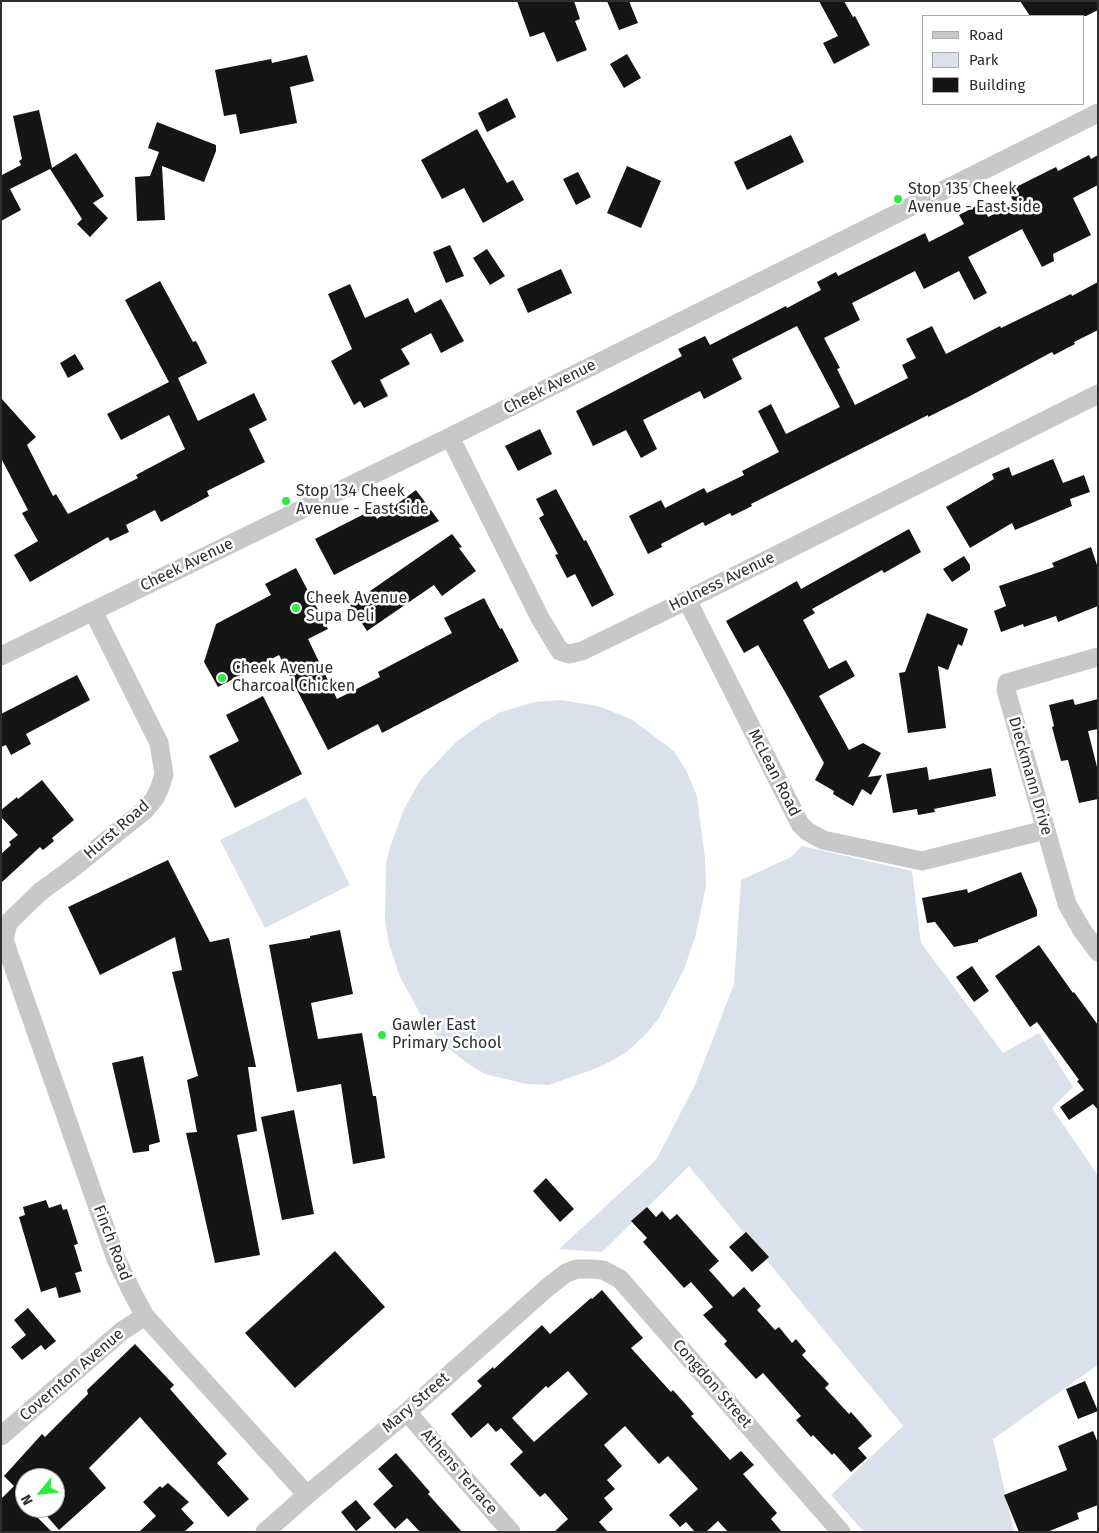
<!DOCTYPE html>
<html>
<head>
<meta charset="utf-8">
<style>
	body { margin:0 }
	#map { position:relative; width:1099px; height:1533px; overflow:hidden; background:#fff; font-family:"Fira Sans",sans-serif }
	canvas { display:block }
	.frame { position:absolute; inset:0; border:2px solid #2e2e2e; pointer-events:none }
	.legend { position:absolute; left:922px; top:15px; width:162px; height:90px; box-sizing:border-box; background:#fff; border:1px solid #ababab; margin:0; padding:6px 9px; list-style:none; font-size:15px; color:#2e2e2e }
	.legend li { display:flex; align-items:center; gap:10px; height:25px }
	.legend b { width:25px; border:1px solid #ababab }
	.north { position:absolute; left:15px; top:1468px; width:50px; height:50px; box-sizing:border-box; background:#fff; border:1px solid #ababab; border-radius:50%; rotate:242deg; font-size:14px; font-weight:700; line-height:20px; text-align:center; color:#2e2e2e }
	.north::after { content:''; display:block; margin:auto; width:18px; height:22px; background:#2aeb3f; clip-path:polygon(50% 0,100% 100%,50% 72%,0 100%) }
</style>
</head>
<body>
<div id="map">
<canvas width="1099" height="1533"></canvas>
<div class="frame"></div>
<ul class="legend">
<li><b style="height:6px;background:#c8c8c8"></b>Road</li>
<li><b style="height:14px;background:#dbe1ec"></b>Park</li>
<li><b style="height:14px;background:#151515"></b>Building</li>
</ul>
<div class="north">N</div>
</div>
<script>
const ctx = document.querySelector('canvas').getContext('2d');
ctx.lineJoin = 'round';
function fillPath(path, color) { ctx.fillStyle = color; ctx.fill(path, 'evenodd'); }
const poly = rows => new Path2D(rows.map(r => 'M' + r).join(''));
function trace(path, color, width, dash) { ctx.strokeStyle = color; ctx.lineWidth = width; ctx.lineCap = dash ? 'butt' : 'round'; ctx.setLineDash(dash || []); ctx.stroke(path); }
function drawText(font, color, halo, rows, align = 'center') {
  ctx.font = font + ' "Fira Sans",sans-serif'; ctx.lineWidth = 5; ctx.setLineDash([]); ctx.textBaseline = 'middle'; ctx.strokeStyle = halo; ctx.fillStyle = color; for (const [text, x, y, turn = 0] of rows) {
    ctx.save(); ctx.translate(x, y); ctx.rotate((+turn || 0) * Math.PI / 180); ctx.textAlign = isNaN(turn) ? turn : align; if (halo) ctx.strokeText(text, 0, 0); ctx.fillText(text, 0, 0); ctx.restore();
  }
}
const green = poly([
	[561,700,598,706,631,719,674,751,687,772,697,796,705,858,706,886,695,938,684,969,659,1018,648,1032,627,1052,602,1066,549,1085,526,1084,485,1074,470,1065,445,1046,423,1019,400,977,389,944,385,921,386,863,390,847,404,809,421,779,455,743,483,722,501,712,535,702],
	[306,797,350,885,265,928,220,840],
	[802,846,912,871,921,943,1003,1053,1039,1033,1073,1087,1052,1108,1098,1176,1098,1365,993,1439,1014,1532,864,1532,831,1495,903,1426,689,1166,602,1252,559,1249,656,1160,695,1085,734,984,741,880,791,857]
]);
const building = poly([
	[517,1,574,1,580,19,575,21,587,50,557,62,544,32,530,37],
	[607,1,629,1,638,23,619,30],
	[819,1,844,1,853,17,855,16,870,45,834,64,823,43,838,36],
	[1020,1,1098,1,1098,10,1086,16,1030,16],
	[627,54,641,78,624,88,610,64],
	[307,55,314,81,290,87,297,123,240,134,236,114,224,116,215,70,271,59,272,63],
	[507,98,516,117,487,132,478,113],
	[39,110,52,168,76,153,104,196,93,203,108,218,90,237,77,224,82,219,50,169,10,189,21,210,1,221,1,174,2,175,21,165,19,161,22,159,13,116],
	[157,122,216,145,216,151,204,182,162,166,165,220,137,221,135,177,150,176,159,152,148,148],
	[477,129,507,183,513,180,524,200,483,223,464,188,442,199,421,160],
	[791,135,804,162,747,190,734,162],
	[1089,155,1091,159,1098,155,1098,185,1073,198,1091,235,1053,254,1054,261,1042,267,1022,229,968,257,987,293,974,300,959,271,924,289,915,271,852,303,860,320,824,338,840,368,837,369,855,405,908,378,902,365,916,358,906,339,932,326,946,354,1000,326,1001,328,1071,294,1072,296,1098,282,1098,330,1074,342,1075,344,1054,355,1052,352,970,396,928,417,928,415,751,504,752,506,732,516,730,513,705,526,703,522,661,544,662,547,648,554,629,516,661,500,665,508,704,488,707,493,744,475,742,471,779,452,758,411,771,404,786,434,840,407,797,326,732,359,742,379,704,399,700,391,643,420,657,449,641,458,626,430,593,446,576,411,682,356,678,349,705,336,710,345,786,306,787,308,821,290,817,282,836,272,838,276,925,233,929,242,964,224,959,215,982,203,988,217,1015,204,1008,191,1056,167,1058,171],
	[627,166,661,181,641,228,607,213],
	[578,172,591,197,576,205,563,179],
	[450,245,464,276,446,283,433,252],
	[487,249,505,276,490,285,473,258],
	[561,269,572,293,528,313,517,289],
	[160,281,193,342,196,341,207,363,178,378,198,421,254,393,267,420,249,429,265,462,207,491,209,496,161,522,155,510,126,525,129,532,110,541,108,537,30,582,14,555,38,541,22,513,28,510,1,458,1,398,36,437,27,445,53,496,56,494,68,514,138,478,136,475,185,449,169,415,121,440,107,414,169,382,125,300],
	[350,284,365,318,408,298,415,313,441,299,464,341,441,353,431,333,401,349,410,364,380,380,388,396,364,408,360,401,354,405,331,361,352,349,328,294],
	[75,354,84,369,68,378,60,363],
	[540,429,552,454,518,471,505,446],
	[1053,459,1063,483,1084,475,1090,492,1070,499,1072,506,1015,530,1012,523,970,548,946,507,994,479,992,474,1009,467,1012,476],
	[556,489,584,541,586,540,614,595,592,607,575,574,567,578,555,555,558,554,539,518,544,515,536,499],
	[416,490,439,521,334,575,315,539,372,510,377,519],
	[909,529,921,552,884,573,882,570,812,609,815,613,803,620,829,669,846,660,855,676,819,696,849,750,863,743,881,753,868,777,882,775,871,795,862,789,853,806,833,794,834,791,815,780,824,763,788,697,758,645,744,653,726,621,797,581,801,589],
	[452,534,462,547,459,548,476,571,442,596,434,585,367,631,350,605],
	[1091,547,1098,568,1098,606,1058,622,1056,616,1024,627,1023,624,1001,632,994,611,1006,606,999,586,1054,567,1052,563],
	[964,556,970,565,970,570,952,582,943,569],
	[296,568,328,629,308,639,337,699,380,677,378,672,452,633,444,618,484,598,500,629,502,628,519,661,382,733,378,724,328,750,279,655,218,687,204,662,216,624,271,595,265,584],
	[927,613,968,629,962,646,958,644,948,670,938,666,946,728,908,733,899,673,905,672],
	[77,675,90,700,26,734,31,744,11,755,6,745,1,747,1,714],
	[263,696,302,774,235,808,209,756,239,741,226,715],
	[1073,699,1075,705,1098,699,1098,729,1088,731,1098,771,1098,799,1079,803,1068,760,1061,761,1052,727,1054,726,1049,705],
	[927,767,929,780,991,768,996,796,934,809,935,812,918,815,917,809,893,813,886,774],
	[42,780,74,820,52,838,54,841,43,850,40,847,1,883,1,854,11,845,9,842,18,835,1,817,1,810,17,797,18,799],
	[168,860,210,942,229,938,256,1067,248,1067,257,1131,237,1135,260,1255,215,1263,186,1133,197,1132,187,1080,198,1076,172,972,182,970,175,937,100,975,68,907],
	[1021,872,1037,910,1037,916,978,940,978,942,954,947,935,922,927,923,922,898,967,889,968,893],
	[340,930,353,994,311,1003,318,1039,362,1033,373,1096,376,1096,385,1158,353,1164,341,1084,297,1092,269,945,310,938,310,936],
	[1039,945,1073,993,1074,992,1098,1025,1098,1110,1093,1104,1069,1120,1060,1107,1084,1090,1077,1081,1079,1080,1037,1022,1030,1027,995,976],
	[972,966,989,991,974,1002,956,977],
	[143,1056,160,1142,149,1145,149,1151,133,1153,112,1063],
	[294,1110,314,1214,282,1220,261,1117],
	[546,1178,574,1209,560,1222,533,1191],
	[46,1200,49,1208,61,1204,63,1210,67,1209,78,1244,74,1245,82,1271,75,1273,81,1292,59,1298,56,1287,41,1292,19,1217,25,1215,23,1207],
	[647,1207,656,1217,662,1211,670,1220,677,1214,719,1261,709,1270,733,1297,744,1287,761,1306,757,1310,775,1330,779,1327,792,1343,796,1339,806,1351,802,1355,829,1384,825,1388,849,1414,851,1412,872,1436,858,1448,867,1458,851,1472,834,1453,832,1455,813,1435,811,1437,796,1420,801,1416,763,1373,756,1379,724,1344,727,1341,703,1315,713,1307,691,1282,684,1288,643,1242,647,1238,631,1221],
	[746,1232,769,1257,752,1272,729,1247],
	[335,1251,385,1307,295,1388,245,1333],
	[602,1290,643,1338,631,1348,671,1392,673,1390,694,1414,691,1416,730,1460,741,1451,754,1465,743,1474,777,1513,771,1519,782,1532,728,1532,718,1521,706,1532,695,1532,686,1522,680,1527,669,1515,698,1489,668,1456,659,1464,625,1426,604,1445,622,1466,607,1480,615,1489,604,1498,613,1509,599,1522,608,1532,554,1532,568,1519,545,1493,540,1497,510,1464,523,1452,501,1428,496,1432,488,1423,471,1438,451,1414,482,1386,477,1381,493,1367,494,1369,542,1325,550,1334,591,1298,592,1299],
	[568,1371,588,1394,534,1442,512,1418,546,1386,548,1388],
	[28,1308,56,1341,45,1350,41,1345,22,1360,11,1347,26,1335,14,1320],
	[135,1344,174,1385,170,1389,227,1454,217,1463,249,1499,228,1517,140,1417,89,1468,106,1488,59,1530,45,1514,52,1508,55,1508,55,1505,65,1496,55,1486,55,1478,25,1478,25,1508,28,1508,52,1532,1,1532,1,1499,14,1486,4,1476,42,1434,45,1437,88,1394,87,1390],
	[1085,1381,1098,1411,1078,1419,1066,1389],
	[1093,1431,1098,1443,1098,1505,1077,1513,1079,1519,1047,1532,1019,1532,1004,1495,1067,1470,1058,1446],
	[396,1453,430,1492,428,1494,462,1532,420,1532,407,1518,395,1529,373,1504,393,1486,378,1469],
	[168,1483,189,1502,181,1509,194,1523,184,1532,139,1532,156,1516,143,1502,160,1486,162,1488],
	[356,1500,371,1518,356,1531,341,1512]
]);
const minor = poly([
	[450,437,540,618,560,651,569,654,582,651,687,600,1098,394],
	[687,600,800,824,807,831,823,840,922,861,1045,830],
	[1,656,450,437,1098,113],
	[1098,657,1007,683,1006,690,1067,904,1082,930,1098,952],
	[4,940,116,1259,133,1294,145,1316,307,1495],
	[1,941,4,940,8,923,41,891,69,871,145,810,155,798,160,787,164,774,159,743,93,611],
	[407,1412,511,1532],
	[1,1436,122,1331,145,1316],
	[265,1532,307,1495,407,1412,548,1287,566,1273,577,1269,591,1269,603,1270,620,1279,841,1532]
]);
const markers = [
	[898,199,5,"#2aeb3f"],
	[286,501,5,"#2aeb3f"],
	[296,608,5,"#2aeb3f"],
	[222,678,5,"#2aeb3f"],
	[382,1035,5,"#2aeb3f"]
];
const poiNames = [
	["Stop 135 Cheek",908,190],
	["Avenue - East side",908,208],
	["Stop 134 Cheek",296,492],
	["Avenue - East side",296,510],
	["Cheek Avenue",306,599],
	["Supa Deli",306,617],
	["Cheek Avenue",232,669],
	["Charcoal Chicken",232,687],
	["Gawler East",392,1026],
	["Primary School",392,1044]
];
const streetNames = [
	["Cheek Avenue",550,387,-27],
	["Cheek Avenue",187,565,-26],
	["Holness Avenue",722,582,-26],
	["McLean Road",774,773,63],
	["Dieckmann Drive",1030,776,74],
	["Hurst Road",117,830,-41],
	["Finch Road",112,1243,69],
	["Covernton Avenue",72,1375,-41],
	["Congdon Street",712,1384,49],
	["Mary Street",416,1403,-41],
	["Athens Terrace",459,1472,49]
];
fillPath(green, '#dbe1ec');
fillPath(building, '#151515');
trace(minor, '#c8c8c8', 19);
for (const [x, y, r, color] of markers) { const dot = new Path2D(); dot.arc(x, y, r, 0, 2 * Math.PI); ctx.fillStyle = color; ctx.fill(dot); trace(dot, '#fff', 2); }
drawText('16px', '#2e2e2e', '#fff', poiNames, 'left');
drawText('16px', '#2e2e2e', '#fff', streetNames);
</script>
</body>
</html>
